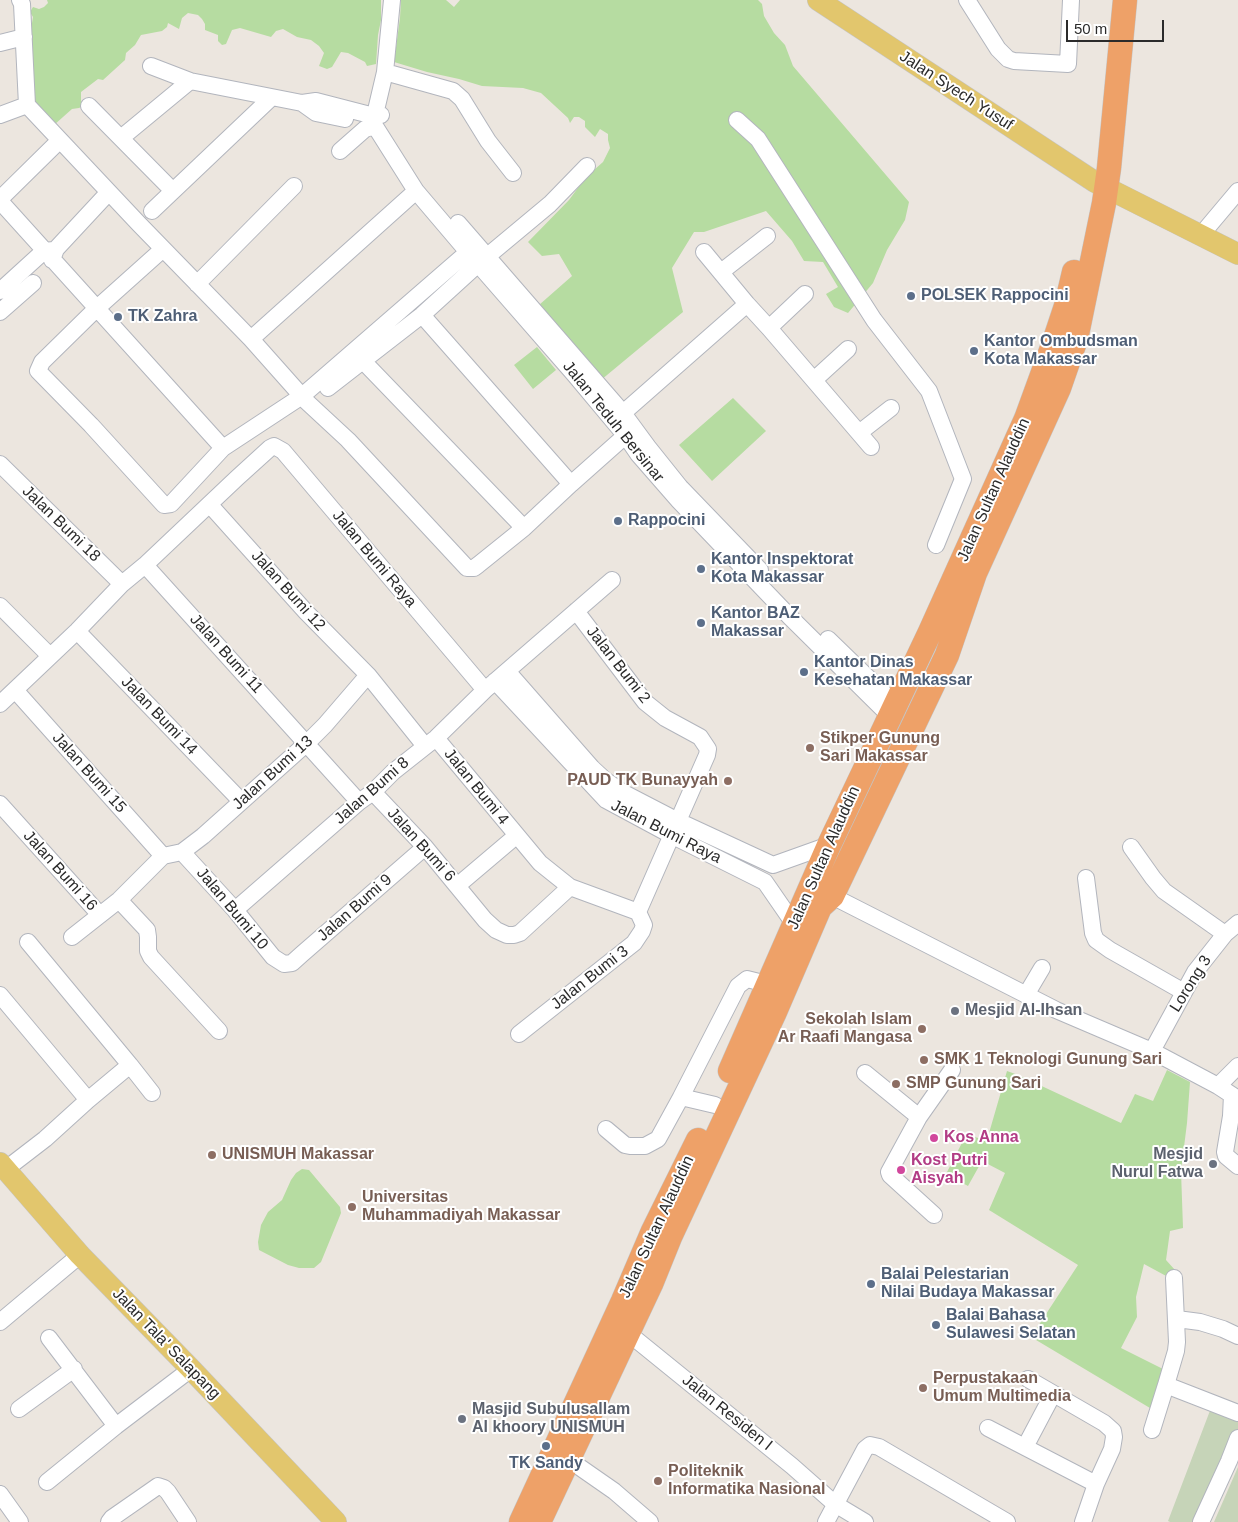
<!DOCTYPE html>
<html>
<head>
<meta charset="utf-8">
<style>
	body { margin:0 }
	#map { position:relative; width:1238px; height:1522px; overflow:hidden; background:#ece6df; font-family:Arial,sans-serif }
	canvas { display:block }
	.scale { position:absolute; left:1066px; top:20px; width:98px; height:22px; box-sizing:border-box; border:2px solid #2b2b2b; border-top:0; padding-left:6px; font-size:15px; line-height:18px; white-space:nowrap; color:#2b2b2b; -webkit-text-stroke:4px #fff; paint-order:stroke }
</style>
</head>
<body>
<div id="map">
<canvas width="1238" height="1522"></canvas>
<div class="scale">50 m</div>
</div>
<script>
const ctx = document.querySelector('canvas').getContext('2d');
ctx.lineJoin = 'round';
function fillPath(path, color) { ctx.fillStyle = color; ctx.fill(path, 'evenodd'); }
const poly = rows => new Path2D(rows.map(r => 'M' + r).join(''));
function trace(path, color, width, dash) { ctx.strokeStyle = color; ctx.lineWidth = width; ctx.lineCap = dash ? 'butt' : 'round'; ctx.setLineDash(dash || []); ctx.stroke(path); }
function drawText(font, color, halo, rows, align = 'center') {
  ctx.font = font + ' Arial,sans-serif'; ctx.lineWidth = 4; ctx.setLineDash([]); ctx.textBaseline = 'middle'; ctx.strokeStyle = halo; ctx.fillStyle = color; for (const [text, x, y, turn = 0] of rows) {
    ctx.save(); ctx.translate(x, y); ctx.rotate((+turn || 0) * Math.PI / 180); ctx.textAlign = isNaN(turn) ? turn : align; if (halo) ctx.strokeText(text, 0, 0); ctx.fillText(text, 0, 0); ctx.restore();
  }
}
const green = poly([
	[47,0,381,0,381,20,378,35,376,64,367,66,365,62,348,53,341,52,332,67,327,69,319,66,324,53,319,46,311,40,297,37,283,29,276,31,271,37,240,28,232,30,226,44,222,45,218,41,218,35,205,30,205,24,202,19,198,15,188,13,182,18,179,29,168,23,167,27,162,31,141,35,135,45,126,53,125,60,103,80,98,79,81,92,81,100,83,106,79,108,72,109,54,125,33,104,29,26,32,23,33,17,30,12,33,7,39,9,44,7,48,3],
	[401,0,446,0,454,7,460,0,758,0,762,4,764,16,774,33,785,45,793,66,909,202,905,220,887,250,873,283,848,313,834,307,826,294,838,287,823,262,804,261,792,241,766,211,704,232,694,232,672,268,683,312,601,380,539,305,572,276,559,254,542,256,528,242,569,200,586,177,603,162,610,148,608,140,608,134,600,129,595,137,585,127,585,121,579,117,574,117,570,123,568,118,541,93,523,88,482,86,459,79,427,72,394,62,400,18],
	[537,347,556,370,533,389,514,365],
	[733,398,766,431,712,481,679,445],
	[1167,1070,1190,1082,1187,1123,1181,1171,1183,1228,1170,1231,1166,1260,1175,1270,1168,1277,1144,1264,1136,1297,1137,1317,1121,1348,1167,1371,1155,1411,1031,1337,1078,1265,989,1210,1005,1173,982,1161,968,1186,946,1174,966,1135,987,1140,1007,1071,1018,1075,1121,1123,1135,1094,1153,1101],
	[302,1169,309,1170,340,1207,341,1213,321,1262,314,1268,299,1268,288,1265,259,1250,258,1242,261,1225,268,1212,282,1200,291,1180,296,1173]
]);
const cemetery = poly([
	[1211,1408,1238,1421,1238,1444,1207,1522,1170,1522,1168,1521],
	[1238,1467,1238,1522,1214,1522]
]);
const minor = poly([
	[20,0,22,4,27,105],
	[967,0,998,49,1008,59,1014,61,1068,64,1071,0],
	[0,43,24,37],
	[151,66,190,81],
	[385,72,392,0],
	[302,103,316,113,345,119],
	[89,106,173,191],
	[0,115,27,105,139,224,251,339,307,402,348,440,467,568,474,568,478,565,524,528,571,484,634,428],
	[737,120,758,139,874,320,929,391,963,479,936,545],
	[121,138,190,81,302,103,316,101,374,116,381,115],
	[340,151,365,129,375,126],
	[513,173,488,141,462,99,453,91,385,72,373,123,416,191,478,264,574,374,625,435,638,454,679,501,789,616,890,716],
	[0,199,60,140],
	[0,201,223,448,302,396,476,245],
	[152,211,271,98],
	[458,223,623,413,648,447,680,487,760,570],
	[1201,235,1238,191],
	[163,249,96,309,42,362,38,371,91,425,164,505,171,504,223,448],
	[704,252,747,304,769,328,871,447],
	[52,260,56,249,109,192],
	[721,272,767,236],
	[197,284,294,186],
	[0,291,44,251,54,250],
	[0,312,33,283],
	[422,315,571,484],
	[769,328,805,294],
	[251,339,416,191],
	[362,360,524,528],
	[814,380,848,349],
	[328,388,422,315,478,264,550,204,587,166],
	[623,413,747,304],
	[859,433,891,408],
	[0,464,122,584],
	[210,505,306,612,368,675],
	[145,565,359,802],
	[0,606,50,656],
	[576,611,645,702,665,718,700,737,708,749,707,755,638,912],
	[77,631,241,801],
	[828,639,895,704],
	[507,671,592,768,605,780,622,792,678,821,773,865,829,845],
	[495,681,606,800,671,835,765,882,794,924],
	[15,690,163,856],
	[0,704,77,631,122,584,145,565,237,478,270,448,274,446,283,451,485,690],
	[436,738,540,863,570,887,638,912,644,925,642,931,634,943,519,1034],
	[373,792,425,847,457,886,516,836],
	[0,804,100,915],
	[1131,847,1153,878,1164,891,1225,934],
	[182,852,235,910,273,957,284,964,292,963,302,954,425,847],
	[1086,878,1093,933,1096,940,1110,950,1184,992],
	[457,886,485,920,496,930,507,935,514,935,520,933,570,887],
	[832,896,1056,1010,1152,1051,1218,1086,1238,1099],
	[119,900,147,930,148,937,148,951,151,957,219,1031],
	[235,910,359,802,373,792,393,772,436,738,485,690,612,580],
	[72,937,119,900,163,856,182,852,203,836,307,743,325,725,368,675,425,746],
	[0,995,88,1100],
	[1026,995,1042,968],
	[1152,1051,1195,972,1225,934,1238,923],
	[130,1065,152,1093],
	[865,1073,919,1117],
	[1218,1086,1238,1066],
	[1232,1095,1231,1116,1225,1152,1226,1156,1238,1166],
	[681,1097,738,986,747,979,767,984],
	[606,1129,625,1145,630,1146,645,1146,658,1139,681,1097,715,1105],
	[6,1169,45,1139,88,1100,130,1065,28,942],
	[934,1215,890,1175,889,1172,919,1117,952,1070],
	[1174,1278,1177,1342,1176,1351,1166,1385,1238,1413],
	[1177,1319,1200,1322,1223,1329,1238,1336],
	[0,1322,80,1255],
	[628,1333,792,1466,835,1504,865,1522],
	[49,1338,116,1426],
	[1028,1379,1104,1423,1113,1431,1114,1437,1112,1449,1096,1484,1083,1522],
	[19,1409,74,1369],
	[988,1428,1096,1484],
	[1152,1430,1166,1385],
	[1025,1447,1053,1394],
	[568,1459,614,1491,650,1522],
	[47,1482,116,1426,191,1369],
	[0,1494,20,1522],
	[109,1522,112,1518,158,1486,164,1488,168,1492,188,1522],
	[826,1522,865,1449,870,1445,879,1447,1007,1522],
	[1201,1522,1229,1461,1238,1438]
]);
const major = poly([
	[818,0,1095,182,1238,254],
	[0,1163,80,1255,191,1369,336,1522]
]);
const highway = poly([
	[730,1071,829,845,930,632,1026,419,1053,345,1066,306,1074,272],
	[521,1522,623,1301,653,1231,698,1140],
	[539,1522,651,1284,670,1237,774,1014,820,907,832,896,947,655,975,573,1059,388,1076,339,1104,203,1109,168,1125,0]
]);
const markers = [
	[911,296,5,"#5c6f8a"],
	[118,317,5,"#5c6f8a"],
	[974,351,5,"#5c6f8a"],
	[618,521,5,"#5c6f8a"],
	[701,569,5,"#5c6f8a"],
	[701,623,5,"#5c6f8a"],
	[804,672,5,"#5c6f8a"],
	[810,748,5,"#8d6e63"],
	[728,781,5,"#8d6e63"],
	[955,1011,5,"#6b7280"],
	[922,1029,5,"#8d6e63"],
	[924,1060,5,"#8d6e63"],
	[896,1084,5,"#8d6e63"],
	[934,1138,5,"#d1479c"],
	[212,1155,5,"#8d6e63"],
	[1213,1164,5,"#6b7280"],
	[901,1170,5,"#d1479c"],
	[352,1207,5,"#8d6e63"],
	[871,1284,5,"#5c6f8a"],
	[936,1325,5,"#5c6f8a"],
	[923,1388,5,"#8d6e63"],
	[462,1419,5,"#6b7280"],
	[546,1446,5,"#5c6f8a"],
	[658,1481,5,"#8d6e63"]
];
const streetNames = [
	["Jalan Syech Yusuf",956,91,33],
	["Jalan Teduh Bersinar",613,422,51],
	["Jalan Sultan Alauddin",994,490,-66],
	["Jalan Bumi 18",61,524,44],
	["Jalan Bumi Raya",374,559,50],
	["Jalan Bumi 12",288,591,48],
	["Jalan Bumi 11",226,654,48],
	["Jalan Bumi 2",618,665,52],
	["Jalan Bumi 14",159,716,46],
	["Jalan Bumi 15",89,773,48],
	["Jalan Bumi 13",273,773,-42],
	["Jalan Bumi 4",476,787,51],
	["Jalan Bumi 8",372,791,-41],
	["Jalan Bumi Raya",666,832,27],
	["Jalan Bumi 6",421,845,48],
	["Jalan Sultan Alauddin",824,858,-66],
	["Jalan Bumi 16",60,871,48],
	["Jalan Bumi 9",355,908,-41],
	["Jalan Bumi 10",232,909,50],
	["Jalan Bumi 3",590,978,-38],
	["Lorong 3",1191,984,-58],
	["Jalan Sultan Alauddin",657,1227,-65],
	["Jalan Tala' Salapang",166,1344,46],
	["Jalan Residen I",727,1413,39]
];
const serviceNames = [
	["POLSEK Rappocini",921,296],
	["TK Zahra",128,317],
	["Kantor Ombudsman",984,342],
	["Kota Makassar",984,360],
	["Rappocini",628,521],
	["Kantor Inspektorat",711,560],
	["Kota Makassar",711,578],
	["Kantor BAZ",711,614],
	["Makassar",711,632],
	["Kantor Dinas",814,663],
	["Kesehatan Makassar",814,681],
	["Balai Pelestarian",881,1275],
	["Nilai Budaya Makassar",881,1293],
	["Balai Bahasa",946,1316],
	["Sulawesi Selatan",946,1334],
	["TK Sandy",546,1464,"center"]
];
const educationNames = [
	["Stikper Gunung",820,739],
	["Sari Makassar",820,757],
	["PAUD TK Bunayyah",718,781,"right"],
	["Sekolah Islam",912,1020,"right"],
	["Ar Raafi Mangasa",912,1038,"right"],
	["SMK 1 Teknologi Gunung Sari",934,1060],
	["SMP Gunung Sari",906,1084],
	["UNISMUH Makassar",222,1155],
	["Universitas",362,1198],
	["Muhammadiyah Makassar",362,1216],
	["Perpustakaan",933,1379],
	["Umum Multimedia",933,1397],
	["Politeknik",668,1472],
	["Informatika Nasional",668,1490]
];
const worshipNames = [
	["Mesjid Al-Ihsan",965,1011],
	["Mesjid",1203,1155,"right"],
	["Nurul Fatwa",1203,1173,"right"],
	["Masjid Subulusallam",472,1410],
	["Al khoory UNISMUH",472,1428]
];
const hotelNames = [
	["Kos Anna",944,1138],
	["Kost Putri",911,1161],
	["Aisyah",911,1179]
];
fillPath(green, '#b6dca1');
fillPath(cemetery, '#c6d4b8');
trace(minor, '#b2b5bd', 18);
trace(major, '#c4c4c4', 22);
trace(highway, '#c4c4c4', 25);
trace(minor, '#fff', 16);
trace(major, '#e2c66d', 21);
trace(highway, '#eea168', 24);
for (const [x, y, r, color] of markers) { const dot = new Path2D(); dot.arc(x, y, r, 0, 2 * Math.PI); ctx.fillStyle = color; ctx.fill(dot); trace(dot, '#fff', 2); }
drawText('16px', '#2b2b2b', '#fff', streetNames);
drawText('bold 16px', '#4e5e75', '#fff', serviceNames, 'left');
drawText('bold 16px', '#785e54', '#fff', educationNames, 'left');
drawText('bold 16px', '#5b616d', '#fff', worshipNames, 'left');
drawText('bold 16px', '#b23c85', '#fff', hotelNames, 'left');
</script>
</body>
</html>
